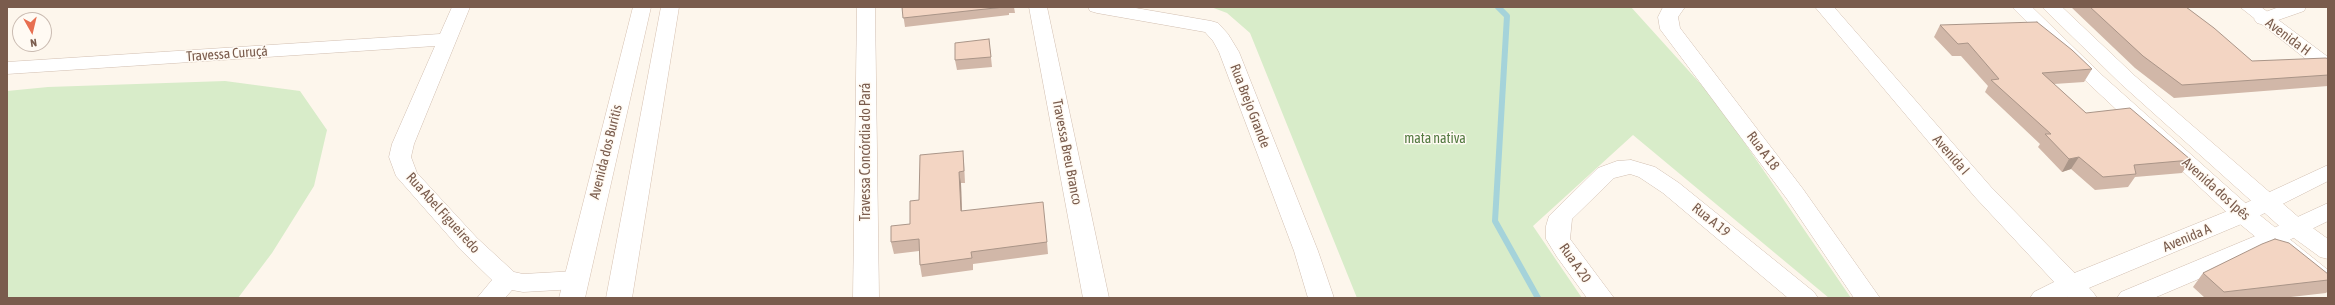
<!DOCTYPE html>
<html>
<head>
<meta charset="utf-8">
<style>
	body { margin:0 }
	#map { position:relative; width:2335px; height:305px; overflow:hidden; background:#fdf6ec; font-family:"Asap Condensed",sans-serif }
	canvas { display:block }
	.frame { position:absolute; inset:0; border:8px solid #7a5c4d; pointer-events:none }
	.north { position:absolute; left:12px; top:12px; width:40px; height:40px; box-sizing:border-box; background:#fffaf3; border:1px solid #cabbb1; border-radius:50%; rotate:172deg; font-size:11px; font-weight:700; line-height:16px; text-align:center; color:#7a5c4d }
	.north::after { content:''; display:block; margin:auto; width:14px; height:18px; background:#e76f51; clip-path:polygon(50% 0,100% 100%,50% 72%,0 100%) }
</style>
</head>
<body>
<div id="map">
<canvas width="2335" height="305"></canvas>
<div class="frame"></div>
<div class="north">N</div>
</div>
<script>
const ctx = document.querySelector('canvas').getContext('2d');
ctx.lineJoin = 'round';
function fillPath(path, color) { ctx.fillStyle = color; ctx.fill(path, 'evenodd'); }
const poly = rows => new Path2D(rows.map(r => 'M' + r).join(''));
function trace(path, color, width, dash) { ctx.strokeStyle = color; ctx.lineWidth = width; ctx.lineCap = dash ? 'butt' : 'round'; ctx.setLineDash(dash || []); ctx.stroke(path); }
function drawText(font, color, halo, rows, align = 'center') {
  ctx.font = font + ' "Asap Condensed",sans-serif'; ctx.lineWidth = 3; ctx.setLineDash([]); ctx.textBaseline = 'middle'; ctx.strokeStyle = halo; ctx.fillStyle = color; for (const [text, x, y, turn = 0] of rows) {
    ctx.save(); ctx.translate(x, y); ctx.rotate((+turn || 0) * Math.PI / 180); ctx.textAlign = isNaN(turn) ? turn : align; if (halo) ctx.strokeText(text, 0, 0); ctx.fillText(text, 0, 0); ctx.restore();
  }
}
const green = poly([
	[1211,7,1631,7,1716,101,1851,298,1829,298,1633,135,1533,226,1582,298,1357,298,1250,33,1227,13],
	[225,81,300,91,327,130,314,186,272,253,238,298,7,298,7,91,48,87]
]);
const stream = poly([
	[1498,7,1507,16,1495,221,1538,298]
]);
const minor = poly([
	[452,7,470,7,414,144,411,157,417,173,477,238,514,272,523,274,576,271,585,274,588,280,585,286,576,289,523,292,512,290,505,298,477,298,492,280,461,250,396,176,389,157,392,144,435,46,7,74,7,62,440,34,452,7],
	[857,7,875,7,879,298,853,298,857,7],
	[1029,7,1047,7,1109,298,1083,298,1029,7],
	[1088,7,1130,7,1211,21,1218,23,1228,34,1239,52,1318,251,1334,298,1308,298,1294,251,1219,52,1213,41,1205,32,1097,13,1090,11,1088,7],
	[1663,7,1685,7,1678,17,1680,28,1803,189,1880,298,1854,298,1787,199,1660,29,1658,17,1663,7],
	[1815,7,1834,7,1991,187,2093,292,2097,298,2069,298,1975,197,1815,7],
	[2279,7,2306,7,2304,11,2264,25,2257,23,2254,19,2257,15,2279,7],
	[1631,160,1655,167,1679,183,1814,292,1818,298,1788,298,1663,193,1639,177,1630,174,1614,178,1572,219,1570,239,1614,298,1587,298,1557,257,1546,239,1546,226,1549,216,1598,168,1617,161,1631,160]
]);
const tertiary = poly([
	[2240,7,2261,7,2328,57,2328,73,2321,71,2240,7],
	[2328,165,2328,181,2251,220,2065,298,2030,298,2034,292,2062,278,2235,208,2328,165],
	[2328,203,2328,221,2281,244,2154,298,2117,298,2121,292,2265,232,2328,203]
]);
const secondary = poly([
	[633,7,651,7,585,298,559,298,633,7],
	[661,7,679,7,632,298,606,298,661,7],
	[2012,7,2032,7,2103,76,2251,208,2328,270,2328,292,2319,289,2235,220,2089,84,2012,7],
	[2042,7,2062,7,2135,76,2303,221,2328,239,2328,259,2320,257,2287,233,2121,84,2042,7]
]);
const wall = poly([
	[902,7,1014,7,1015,13,1009,13,1009,15,905,27],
	[2071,7,2186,7,2252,61,2328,59,2328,86,2174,98,2135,68],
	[1940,25,2092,69,2084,82,2054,84,2086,113,2191,160,2182,173,2135,177,2128,187,2095,190,2071,169,2062,172,2038,147,2040,144,1985,92,1988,86,1961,56,1952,56,1934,37],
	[989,39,992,67,957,70,955,60],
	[964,162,965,183,961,183,962,211,1047,242,1048,254,973,264,973,270,922,277,920,265,919,251,894,254,891,242,910,224,919,200],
	[2203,273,2328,274,2328,291,2326,293,2282,298,2205,298,2193,287]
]);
const shadedWall = poly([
	[2079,157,2071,169,2062,172,2069,159],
	[959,172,961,183,962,222,961,211]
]);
const building = poly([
	[902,7,1004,7,903,18,902,7],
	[2090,7,2186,7,2214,28,2252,61,2326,58,2328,59,2328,75,2182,85,2143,56,2090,7],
	[2037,22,2072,50,2092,69,2042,73,2086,113,2130,108,2191,160,2134,165,2136,174,2103,177,2079,157,2069,159,2045,134,2051,134,1991,80,1999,79,1968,43,1958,44,1940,25,2037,22],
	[989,39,991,57,955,60,955,43,989,39],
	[963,151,964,171,959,172,961,211,1043,202,1047,242,971,252,972,258,920,265,919,239,891,242,891,226,910,224,910,201,919,200,920,155,963,151],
	[2275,239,2289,243,2328,274,2328,280,2224,292,2203,273,2262,244,2275,239]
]);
const streetNames = [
	["Avenida H",2288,37,37],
	["Travessa Curuçá",227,54,-4],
	["Rua Brejo Grande",1250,106,69],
	["Rua A 18",1763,151,53],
	["Avenida dos Buritis",606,152,-76],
	["Travessa Concórdia do Pará",866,152,-90],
	["Travessa Breu Branco",1067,152,79],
	["Avenida I",1951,155,49],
	["Avenida dos Ipês",2216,189,42],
	["Rua Abel Figueiredo",443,213,48],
	["Rua A 19",1711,220,39],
	["Avenida A",2187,238,-23],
	["Rua A 20",1575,263,55]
];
const parkNames = [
	["mata nativa",1435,139]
];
fillPath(green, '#d8ecc9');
trace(stream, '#a5d3da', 6);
trace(minor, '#d1beb0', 1);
trace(tertiary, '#d1beb0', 1);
trace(secondary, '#d6c0b0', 1);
fillPath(minor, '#fff');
fillPath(tertiary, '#fff');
fillPath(secondary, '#fff');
fillPath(wall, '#d1b7a8');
fillPath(shadedWall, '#aa9588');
fillPath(building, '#f3d5c3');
trace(building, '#aa9588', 1);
drawText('14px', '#7a5c4d', '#fffaf3', streetNames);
drawText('14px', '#537a41', '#fffaf3', parkNames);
</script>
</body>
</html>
